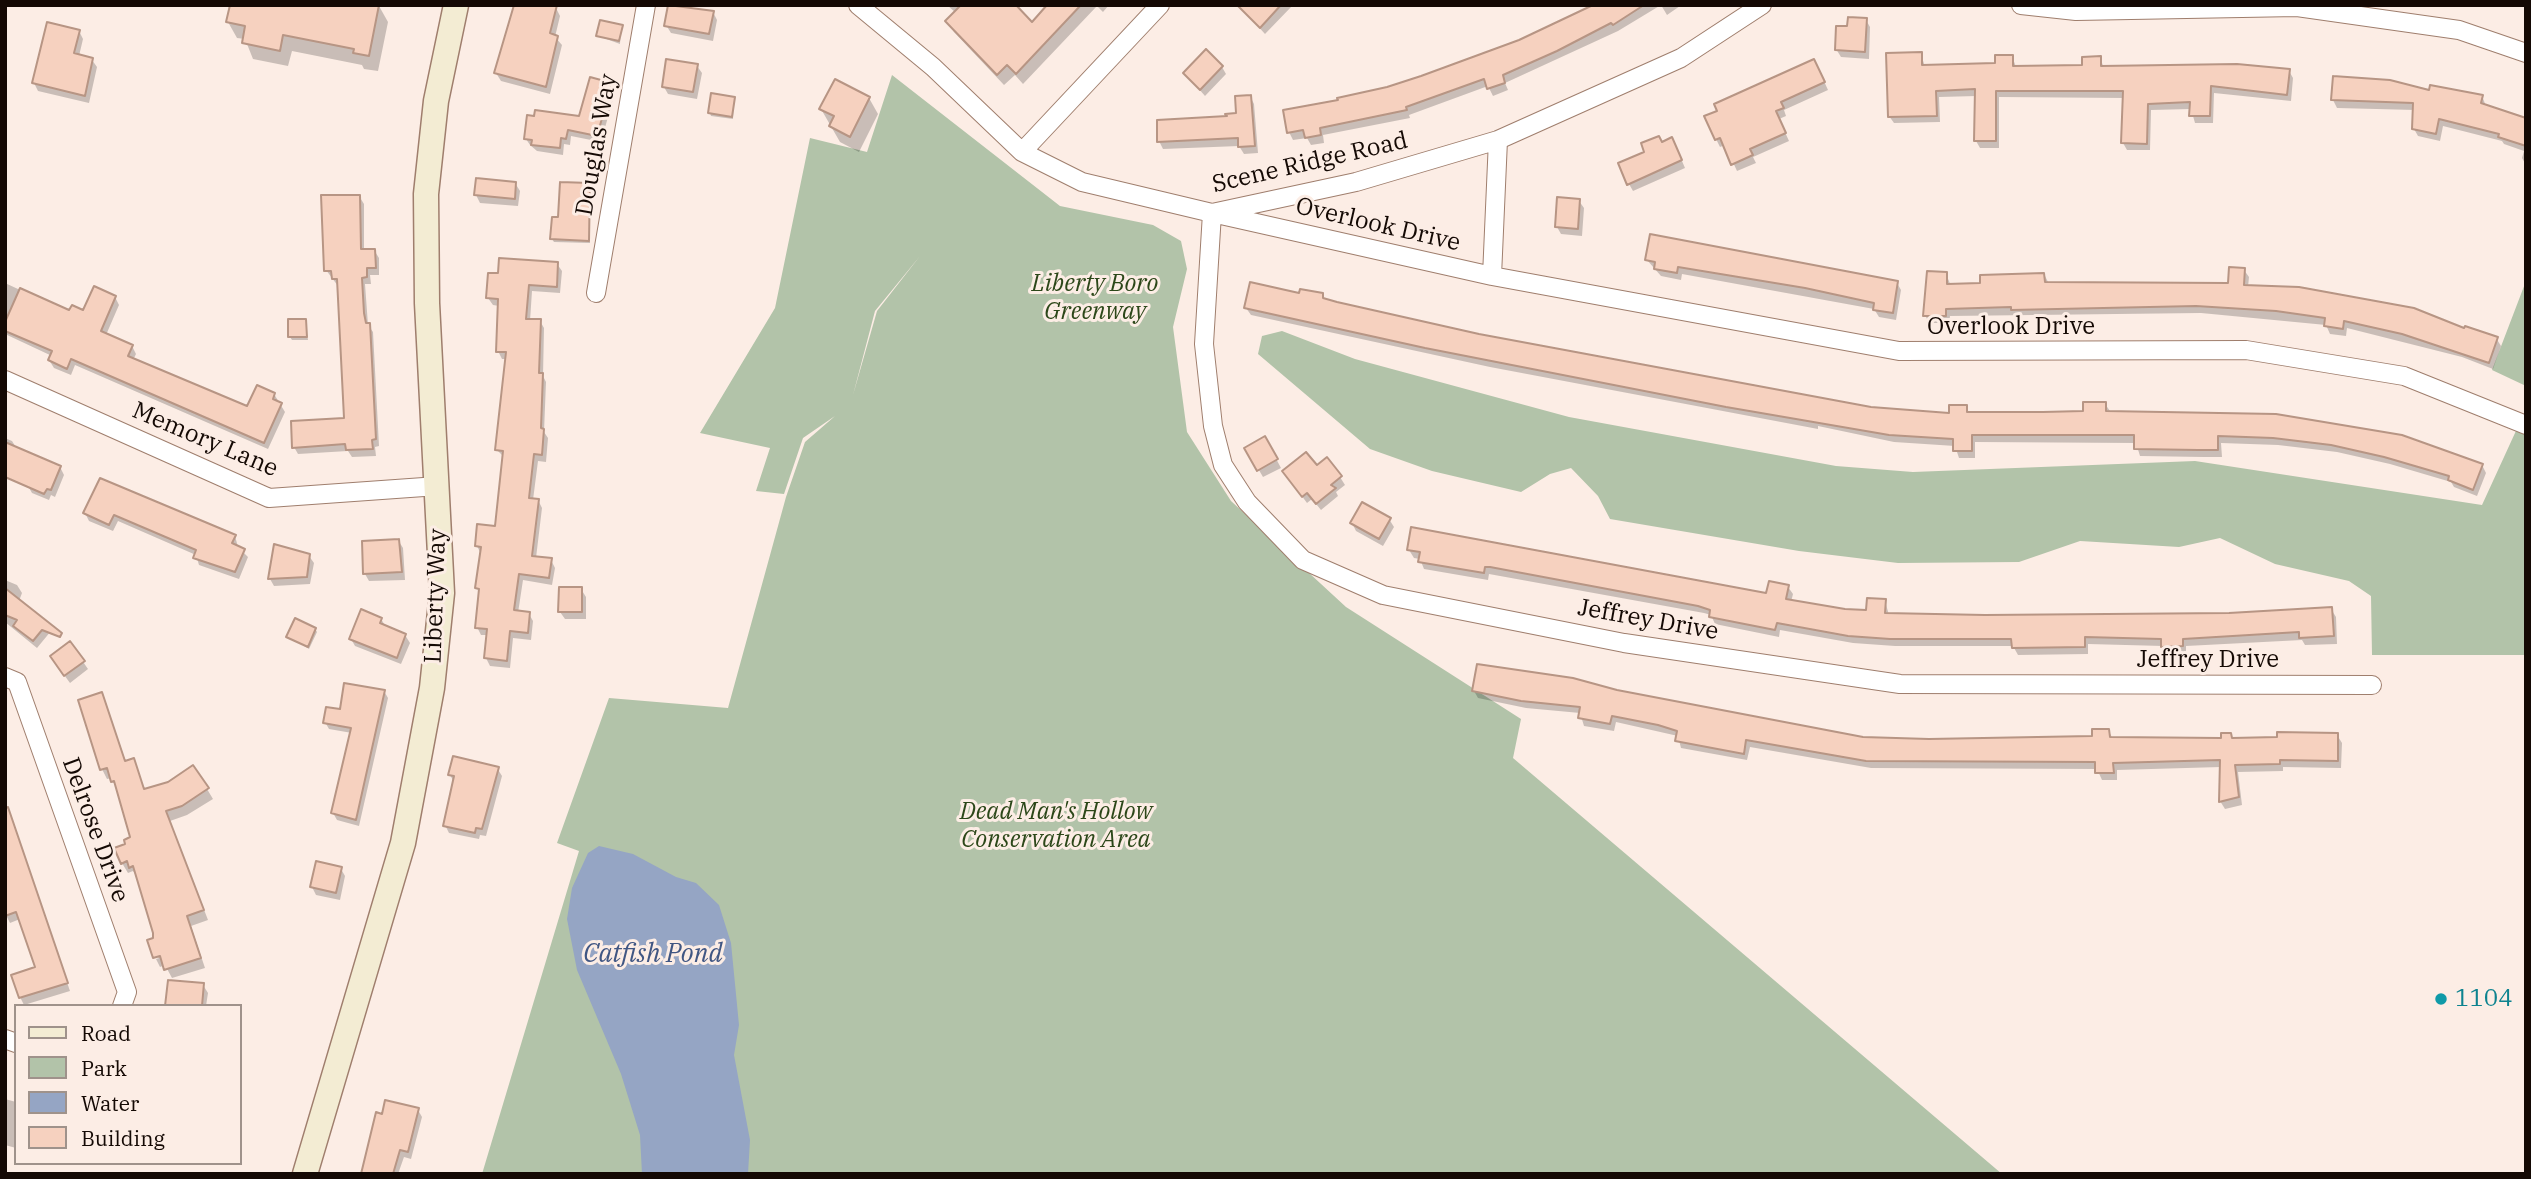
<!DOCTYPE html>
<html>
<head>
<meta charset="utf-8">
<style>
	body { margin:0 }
	#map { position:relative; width:2531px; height:1179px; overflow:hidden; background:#fcede5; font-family:"IBM Plex Serif",serif }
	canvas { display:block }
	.frame { position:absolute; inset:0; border:7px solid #140904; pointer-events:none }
	.legend { position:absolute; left:14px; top:1004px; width:228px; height:161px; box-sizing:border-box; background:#fcede5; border:2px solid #9f928b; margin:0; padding:9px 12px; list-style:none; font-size:21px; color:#140904 }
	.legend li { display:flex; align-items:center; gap:14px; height:35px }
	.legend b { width:35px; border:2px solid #9f928b }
</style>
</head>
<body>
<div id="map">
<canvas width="2531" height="1179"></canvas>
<div class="frame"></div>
<ul class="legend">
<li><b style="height:9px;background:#f3ecd3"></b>Road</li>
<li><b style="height:19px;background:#b2c3a9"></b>Park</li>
<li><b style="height:19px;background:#95a5c4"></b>Water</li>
<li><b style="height:19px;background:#f6d1bf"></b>Building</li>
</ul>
</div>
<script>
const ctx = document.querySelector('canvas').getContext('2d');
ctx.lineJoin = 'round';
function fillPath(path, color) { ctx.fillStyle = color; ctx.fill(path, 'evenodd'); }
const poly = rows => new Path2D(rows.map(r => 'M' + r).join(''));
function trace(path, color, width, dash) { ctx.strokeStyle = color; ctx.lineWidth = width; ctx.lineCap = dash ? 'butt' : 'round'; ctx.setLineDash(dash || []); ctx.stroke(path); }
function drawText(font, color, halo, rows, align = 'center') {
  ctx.font = font + ' "IBM Plex Serif",serif'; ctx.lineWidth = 6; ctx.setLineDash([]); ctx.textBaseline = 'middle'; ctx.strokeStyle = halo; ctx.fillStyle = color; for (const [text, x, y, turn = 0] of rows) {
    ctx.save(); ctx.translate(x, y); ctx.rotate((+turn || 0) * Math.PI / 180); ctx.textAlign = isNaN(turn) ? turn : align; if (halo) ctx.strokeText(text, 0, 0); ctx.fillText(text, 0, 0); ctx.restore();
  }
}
const green = poly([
	[892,75,1060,206,1153,225,1181,241,1187,269,1173,327,1187,432,1231,501,1346,607,1521,719,1513,758,2002,1174,482,1174,579,851,557,843,609,698,728,708,786,497,805,442,835,416,803,438,784,494,756,491,770,448,700,433,775,308,810,138,867,152],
	[920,256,877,311,853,395,875,311],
	[2526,281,2526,386,2492,370],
	[1282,331,1355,359,1569,417,1836,466,1913,472,2195,461,2482,505,2526,409,2526,655,2372,655,2371,596,2349,581,2275,564,2220,538,2179,547,2080,541,2019,562,1898,563,1799,551,1610,519,1598,496,1571,468,1550,474,1521,492,1432,471,1370,449,1258,354,1262,336]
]);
const water = poly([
	[599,846,633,854,676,877,696,883,719,905,731,943,739,1025,734,1055,750,1140,748,1174,642,1174,640,1135,621,1074,577,970,567,919,572,888,588,853]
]);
const shadow = poly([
	[670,5,713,12,717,20,713,41,671,33,666,25],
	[947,5,1013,5,1032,24,1049,5,1109,5,1103,12,1097,6,1023,84,1015,75,1004,85,954,32,947,21,956,13],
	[1250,5,1293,5,1265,34,1244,11],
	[1599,5,1679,5,1680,6,1667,15,1661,5,1618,31,1505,83,1508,90,1493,96,1488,86,1409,115,1410,118,1323,135,1324,143,1311,145,1307,138,1293,140,1289,132,1285,111,1388,89,1520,42],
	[379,6,388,22,378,71,364,69,362,65,292,51,288,66,253,59,245,39,237,38,228,22],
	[556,8,560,16,555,37,562,45,550,94,501,81,496,73],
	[1866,20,1870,27,1869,59,1841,57,1836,49,1849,28],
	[621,27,620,44,598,36],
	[79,31,83,39,79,56,92,60,97,67,89,103,38,91,34,83],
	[1921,54,1925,67,1997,65,2012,56,2016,67,2084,67,2100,58,2104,68,2289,71,2293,78,2291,101,2214,93,2213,123,2195,123,2191,109,2151,110,2150,150,2127,150,2123,143,2124,98,1999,97,1999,148,1980,148,1976,141,1977,96,1939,97,1940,122,1894,123,1889,116],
	[697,66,702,73,697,99,668,94,664,87],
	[1222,67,1226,74,1205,96,1185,73],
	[1818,68,1828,90,1784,110,1786,116,1779,119,1789,141,1753,157,1756,163,1737,171,1725,145,1720,147,1716,139,1719,112],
	[611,85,615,92,601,142,571,136,570,145,564,144,563,155,537,151,530,145,526,139,581,118],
	[2430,93,2482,96,2486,106,2526,120,2526,165,2522,158,2524,151,2504,144,2502,141,2443,126,2440,141,2418,136,2414,129,2415,110,2337,108,2333,100],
	[1250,96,1254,104,1258,153,1244,154,1239,146,1163,149,1159,141,1238,115],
	[869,98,878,114,859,152,840,142,821,109],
	[734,99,733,119,711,116,710,113],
	[1662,144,1676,147,1685,168,1633,191,1629,184],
	[515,183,520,191,518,206,480,203,476,195],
	[589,185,590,243,554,242,552,239,559,219],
	[359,196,364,204,364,251,374,250,379,258,379,275,370,275,371,284,365,284,368,325,373,332,379,446,375,447,376,456,352,457,348,451,298,454,294,447,346,420,338,286,326,270],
	[1579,201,1584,208,1582,236,1561,234,1557,227],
	[1647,260,1897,283,1901,290,1896,320,1879,317,1874,309,1682,274,1681,280,1661,276],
	[557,264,562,271,560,293,532,291,530,321,540,321,544,328,543,376,546,382,544,432,548,438,546,462,538,461,533,500,538,500,542,508,536,558,551,560,555,568,552,585,523,580,518,613,529,614,533,621,531,640,513,638,510,668,490,666,486,658,488,635,481,635,477,627,481,595,477,588,481,554,477,546,497,528,504,457,497,450,507,359,502,359,498,351,499,306,493,305,488,298],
	[2244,270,2249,277,2248,287,2496,338,2501,346,2493,369,2462,357,2347,328,2346,336,2330,334,2326,325,2201,313,1950,316,1949,323,1929,323,1925,315,1925,287,1946,274,1951,286,1982,285,2044,274,2048,282,2229,285],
	[5,283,70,313,84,313,115,297,119,305,106,335,132,346,136,354,133,360,248,409,274,394,285,412,268,449,75,365,71,375,54,368,49,360,52,356,5,334],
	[1301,295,1322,295,1326,300,1479,335,1871,409,1950,415,1966,407,1970,414,2085,412,2105,404,2110,411,2482,465,2486,473,2477,496,2454,487,2451,482,2390,464,2337,452,2278,445,2221,443,2222,457,2203,457,2140,456,2136,443,1975,442,1975,458,1959,458,1955,446,1894,442,1818,426,1818,429,1490,367,1251,315,1246,308],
	[305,321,308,340,292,340,290,337],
	[5,438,12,441,17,449,60,467,64,475,55,497,51,495,49,500,32,493,28,486,5,469],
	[1265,438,1281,468,1263,477,1246,448],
	[1317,468,1340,477,1345,485,1336,492,1338,496,1321,510,1312,499,1307,503,1284,472],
	[101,480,235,536,238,547,248,557,239,579,199,565,196,555,118,521,113,531,89,521,85,513],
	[1389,519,1394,527,1383,546,1356,531,1352,523],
	[398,540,403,548,405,580,369,581,365,574],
	[1409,550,1768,595,1788,587,1793,594,1791,602,1868,612,1885,601,1889,615,2229,615,2331,609,2336,617,2337,644,2305,645,2302,640,2186,646,2186,653,2167,654,2163,646,2088,644,2088,654,2018,655,2013,646,1895,646,1853,643,1780,630,1779,637,1715,624,1711,615,1704,613,1489,574,1488,580,1424,569,1420,559,1414,558],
	[309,556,314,563,310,584,274,586,270,579],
	[5,580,17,585,22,593,19,601,51,631,37,648,5,622],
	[581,589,586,597,586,619,565,619,560,612],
	[381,619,386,627,405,635,410,643,401,664,355,646,351,639],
	[315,629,317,632,309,649,288,636],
	[70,643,88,669,70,683,56,664],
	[384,691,388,698,359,826,337,820,333,813,352,733,329,729,325,722],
	[1474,691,1616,692,1863,738,1929,741,2094,738,2108,730,2113,739,2233,739,2337,735,2342,743,2341,768,2283,767,2283,771,2238,772,2242,805,2225,809,2220,801,2221,767,2117,770,2117,780,2102,780,2097,769,1871,768,1750,747,1747,760,1681,748,1678,736,1616,722,1614,731,1584,726,1580,713,1526,708,1478,698],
	[101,694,126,762,133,760,145,791,207,789,213,799,187,815,170,821,208,920,191,926,205,968,172,978,165,965,160,967,156,959,169,955,154,933,137,877,133,871,128,873,122,863,132,838,118,791,112,778,107,779,102,769],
	[497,768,502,776,486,836,480,835,479,839,449,833,445,825,454,782,450,775],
	[5,802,70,991,24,1005,20,997,37,968,20,919,10,923,5,913],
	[341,869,345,876,340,900,316,895,312,887],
	[203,985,208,993,206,1006,167,1006],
	[5,1099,16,1102,16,1148,5,1145],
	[418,1110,422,1117,411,1159,404,1157,398,1174,364,1174,383,1116]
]);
const building = poly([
	[230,5,379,5,369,56,353,53,354,49,283,35,280,51,242,43,245,26,226,22,230,5],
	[514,5,557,5,550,33,558,36,546,87,494,73,514,5],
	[668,5,714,11,709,34,664,26,668,5],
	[961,5,1016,5,1032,22,1047,5,1081,5,1016,74,1007,65,997,75,945,21,961,5],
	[1237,5,1281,5,1260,28,1237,5],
	[1593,5,1644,5,1613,25,1611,23,1557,51,1503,75,1505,83,1487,89,1484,79,1406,107,1407,110,1320,128,1321,135,1305,138,1303,130,1287,133,1283,110,1338,100,1337,98,1387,87,1421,76,1519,40,1593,5],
	[1848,17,1867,18,1865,52,1835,50,1836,26,1847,26,1848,17],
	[600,20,623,25,619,41,596,36,600,20],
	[47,22,80,30,74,53,93,58,85,96,32,83,47,22],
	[1206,49,1223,66,1200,90,1183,73,1206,49],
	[1922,52,1922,65,1995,63,1995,55,2013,55,2013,66,2082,65,2082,57,2101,56,2101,66,2237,64,2290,69,2287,95,2211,86,2210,116,2189,116,2190,102,2148,104,2147,144,2121,143,2123,91,1996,91,1996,141,1974,141,1975,89,1936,91,1937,116,1888,117,1886,53,1922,52],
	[666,59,698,64,693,92,662,87,666,59],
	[1814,59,1825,82,1781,102,1784,108,1776,111,1786,133,1750,149,1753,155,1731,165,1720,138,1715,140,1704,116,1717,111,1714,104,1814,59],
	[2333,76,2390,80,2429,90,2430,85,2483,95,2481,103,2526,118,2526,146,2498,137,2499,134,2439,119,2436,134,2412,129,2413,103,2331,100,2333,76],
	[590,77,612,83,597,136,568,130,566,139,561,138,560,148,531,145,532,140,524,139,527,115,534,116,535,110,579,116,590,77],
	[835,79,870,97,850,137,829,126,834,116,819,109,835,79],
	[711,93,735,97,732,117,708,113,711,93],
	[1251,95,1255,146,1238,147,1238,138,1157,142,1157,120,1227,116,1225,114,1236,113,1235,96,1251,95],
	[1659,136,1662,142,1672,137,1682,160,1627,185,1618,163,1644,152,1641,143,1659,136],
	[476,178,516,182,515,199,474,195,476,178],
	[560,182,590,183,589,241,550,239,552,217,558,217,560,182],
	[321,195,360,195,361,249,375,249,376,268,367,268,367,277,362,278,364,313,366,323,370,323,376,439,372,440,373,449,346,450,345,444,292,448,291,421,344,418,337,279,332,279,331,271,324,271,321,195],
	[1557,197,1580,199,1578,229,1555,227,1557,197],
	[1650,234,1898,281,1893,313,1873,310,1874,303,1805,288,1678,267,1677,273,1654,269,1655,262,1645,260,1650,234],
	[499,258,558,262,557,287,529,285,526,319,541,319,539,373,543,373,541,428,544,429,542,455,534,454,529,498,539,499,532,556,552,558,549,578,519,574,514,610,530,612,528,633,510,631,507,661,484,658,487,629,475,628,479,589,475,588,481,547,475,546,477,524,495,526,503,451,495,450,506,352,496,352,498,299,486,298,488,273,498,273,499,258],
	[2229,267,2245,268,2244,285,2299,287,2414,308,2464,328,2465,326,2498,337,2489,363,2402,334,2344,321,2343,329,2324,326,2325,318,2276,311,2196,306,2011,310,2011,307,1946,309,1946,316,1923,316,1927,271,1947,272,1947,284,1980,283,1980,275,2044,273,2045,282,2228,283,2229,267],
	[1250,282,1299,293,1300,289,1323,293,1323,298,1337,302,1479,334,1871,407,1949,413,1949,405,1967,405,1967,412,2043,412,2083,411,2083,402,2106,402,2106,411,2276,414,2402,435,2483,464,2473,490,2448,480,2449,476,2384,457,2331,445,2273,438,2218,436,2218,450,2198,450,2134,449,2134,435,1972,435,1972,451,1953,451,1953,439,1889,435,1726,407,1425,348,1244,308,1250,282],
	[94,286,116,296,101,331,133,345,128,356,247,406,257,385,275,393,273,399,282,403,264,443,71,359,67,369,48,360,52,351,5,331,5,322,20,288,69,310,72,305,83,310,94,286],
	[288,319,306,319,307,337,288,337,288,319],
	[1265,436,1278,459,1257,471,1244,448,1265,436],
	[5,442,61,466,51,490,47,489,44,494,5,477,5,442],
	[1306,452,1317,465,1327,457,1342,476,1331,485,1336,488,1316,504,1307,493,1302,497,1282,471,1306,452],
	[100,478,236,535,232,543,245,549,235,572,193,558,196,550,114,515,109,525,83,513,100,478],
	[1362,502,1391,518,1379,539,1350,523,1362,502],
	[1411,527,1766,593,1769,581,1789,585,1786,599,1845,609,1866,610,1867,598,1886,599,1885,613,1985,615,2229,613,2332,607,2334,636,2299,638,2299,632,2183,639,2183,646,2161,647,2161,639,2085,637,2085,647,2012,648,2011,639,1890,639,1848,636,1777,623,1775,630,1709,617,1710,610,1698,606,1490,567,1485,567,1484,573,1418,562,1420,552,1407,550,1411,527],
	[399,539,402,572,363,574,362,541,399,539],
	[274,544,310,554,307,577,268,579,274,544],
	[559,587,582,587,582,612,558,612,559,587],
	[5,588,62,633,60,637,42,630,33,641,13,626,17,620,5,615,5,588],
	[361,609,382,618,380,623,406,634,397,658,349,639,361,609],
	[295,618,316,628,308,647,286,637,295,618],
	[70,641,85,661,64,676,50,656,70,641],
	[1477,664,1573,678,1617,690,1863,737,1929,739,2092,736,2092,729,2109,729,2110,737,2221,738,2221,733,2231,733,2232,738,2277,737,2277,732,2338,733,2338,761,2280,760,2280,764,2235,765,2239,797,2219,802,2220,760,2113,763,2114,773,2095,773,2095,762,1866,761,1746,740,1744,754,1675,741,1677,731,1658,725,1612,716,1610,724,1578,718,1580,707,1521,701,1472,691,1477,664],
	[344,683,385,690,356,820,331,813,351,728,323,723,326,707,340,709,344,683],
	[102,692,125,761,134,758,144,789,168,782,193,765,209,788,182,806,166,811,204,910,187,916,201,958,164,970,160,956,153,958,147,940,153,938,153,933,133,866,129,868,127,861,121,864,114,848,125,844,124,840,130,837,114,781,111,782,107,768,100,770,78,700,102,692],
	[453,756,499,767,482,829,476,828,475,833,443,826,454,776,448,775,453,756],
	[8,807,68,983,19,998,11,975,35,967,16,912,5,916,5,808,8,807],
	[316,861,342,867,336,893,310,887,316,861],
	[168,980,204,983,202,1006,165,1006,168,980],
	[385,1100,419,1108,408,1152,400,1150,393,1174,361,1174,376,1112,382,1114,385,1100]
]);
const street = poly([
	[858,5,933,67,1022,152,1082,182,1212,213,1356,182,1498,140,1681,58,1762,5],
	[2021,5,2076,11,2297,7,2459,30,2526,53],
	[1022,152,1160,5],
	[1492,276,1498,140],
	[596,293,646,5],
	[5,380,269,498,438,486],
	[5,677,17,682,127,992,122,1006],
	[2372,685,1900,684,1624,643,1383,595,1303,560,1247,502,1223,465,1213,426,1204,344,1212,213,1492,276,1899,351,2246,350,2404,376,2526,425],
	[5,1039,16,1043]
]);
const secondary = poly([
	[305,1174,403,843,432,688,442,593,427,303,426,194,436,101,456,5]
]);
const markers = [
	[2441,999,7,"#0f9aa8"]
];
const streetNames = [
	["Douglas Way",597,145,-80],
	["Scene Ridge Road",1310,163,-13],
	["Overlook Drive",1378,225,13],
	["Overlook Drive",2011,327],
	["Memory Lane",205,440,23],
	["Liberty Way",436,596,-88],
	["Jeffrey Drive",1648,620,10],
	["Jeffrey Drive",2208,660],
	["Delrose Drive",95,830,70]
];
const parkNames = [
	["Liberty Boro",1095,284],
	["Greenway",1095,312],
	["Dead Man's Hollow",1056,812],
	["Conservation Area",1056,840]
];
const cultureNames = [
	["1104",2455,999]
];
const waterNames = [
	["Catfish Pond",653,954]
];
fillPath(green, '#b2c3a9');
fillPath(water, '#95a5c4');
fillPath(shadow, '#0003');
fillPath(building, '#f6d1bf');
trace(building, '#b79584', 2);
trace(street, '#9f7e6d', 20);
trace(secondary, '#9f7e6d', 27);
trace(street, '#fff', 18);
trace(secondary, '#f3ecd3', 24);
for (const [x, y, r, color] of markers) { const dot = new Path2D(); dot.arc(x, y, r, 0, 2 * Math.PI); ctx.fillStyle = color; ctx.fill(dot); trace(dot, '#fcede5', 2.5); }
drawText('24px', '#140904', '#fcede5', streetNames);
drawText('italic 24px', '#2c4719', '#fcede5', parkNames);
drawText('24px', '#0d838f', '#fcede5', cultureNames, 'left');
drawText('italic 26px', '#405683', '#fcede5', waterNames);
</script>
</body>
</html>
